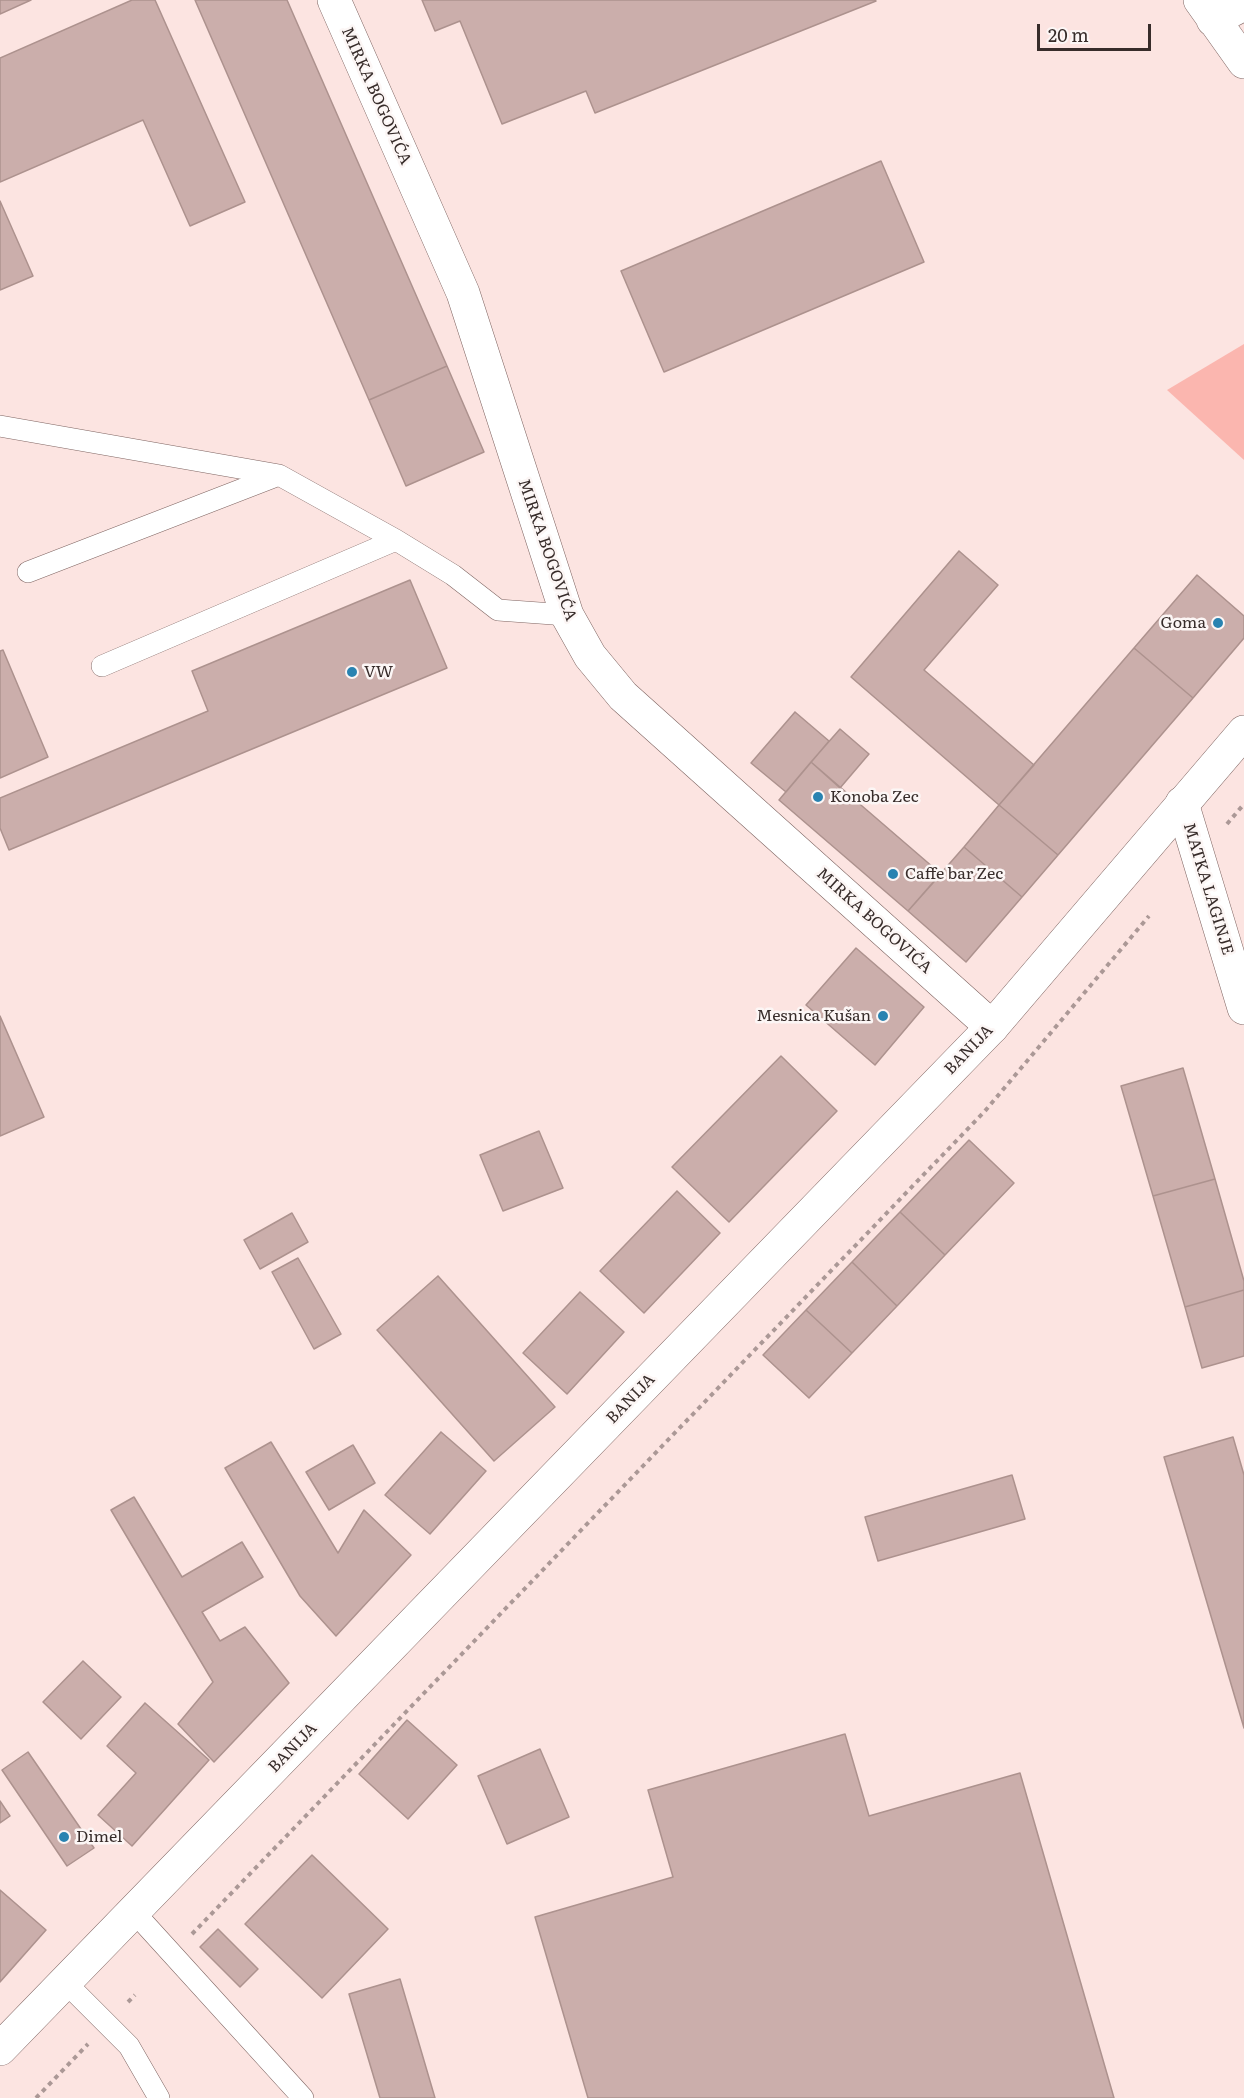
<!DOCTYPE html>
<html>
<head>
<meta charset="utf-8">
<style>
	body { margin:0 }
	#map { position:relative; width:1244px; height:2098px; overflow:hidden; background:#fce4e1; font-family:Literata,serif }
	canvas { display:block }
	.scale { position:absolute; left:1037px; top:24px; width:114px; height:27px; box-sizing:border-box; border:3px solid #372c2a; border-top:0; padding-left:8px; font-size:18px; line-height:21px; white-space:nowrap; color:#372c2a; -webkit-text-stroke:4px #fcf6f5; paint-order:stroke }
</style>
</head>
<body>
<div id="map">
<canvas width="1244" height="2098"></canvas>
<div class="scale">20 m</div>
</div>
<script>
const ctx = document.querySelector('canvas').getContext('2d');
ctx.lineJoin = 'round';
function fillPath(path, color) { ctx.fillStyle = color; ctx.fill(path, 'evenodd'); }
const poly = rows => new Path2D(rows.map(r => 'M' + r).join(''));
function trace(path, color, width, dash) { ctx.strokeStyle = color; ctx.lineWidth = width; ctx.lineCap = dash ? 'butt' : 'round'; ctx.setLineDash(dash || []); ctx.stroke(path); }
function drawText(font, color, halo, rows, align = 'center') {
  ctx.font = font + ' Literata,serif'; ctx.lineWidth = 5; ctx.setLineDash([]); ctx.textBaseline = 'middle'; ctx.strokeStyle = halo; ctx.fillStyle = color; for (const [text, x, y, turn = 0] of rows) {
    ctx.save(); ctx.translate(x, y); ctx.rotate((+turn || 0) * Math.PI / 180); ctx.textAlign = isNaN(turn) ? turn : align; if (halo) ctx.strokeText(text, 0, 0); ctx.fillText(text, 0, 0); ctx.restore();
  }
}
const green = poly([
	[1244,344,1244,460,1167,390]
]);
const building = poly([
	[0,0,31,0,0,14,0,0],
	[132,0,155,0,245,202,190,226,143,120,0,182,0,58,132,0],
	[195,0,287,0,447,366,369,400,195,0],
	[422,0,875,0,876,1,595,113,586,91,502,124,460,21,435,31,422,0],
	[881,161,924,262,664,372,621,271,881,161],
	[0,201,33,276,0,290,0,201],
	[447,366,484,452,406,486,369,400,447,366],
	[959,551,998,585,924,670,1034,765,999,805,851,677,959,551],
	[1197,575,1244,616,1244,638,1193,698,1134,648,1197,575],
	[410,580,447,668,9,850,0,828,0,798,208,711,192,671,410,580],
	[1134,648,1193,698,1058,855,999,805,1134,648],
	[3,650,48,757,0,778,0,651,3,650],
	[795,712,829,741,786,792,751,763,795,712],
	[840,729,869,754,840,788,811,762,840,729],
	[811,762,941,874,908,911,779,800,811,762],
	[999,805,1058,855,1022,897,964,847,999,805],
	[964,847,1022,897,966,962,908,911,964,847],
	[856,948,924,1007,875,1065,806,1005,856,948],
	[0,1016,44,1117,0,1136,0,1016],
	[781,1056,837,1111,729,1222,672,1167,781,1056],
	[1183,1068,1215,1179,1153,1196,1121,1086,1183,1068],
	[539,1131,563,1188,503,1211,480,1155,539,1131],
	[969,1140,1014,1183,945,1255,900,1212,969,1140],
	[1215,1179,1244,1281,1244,1290,1185,1307,1153,1196,1215,1179],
	[677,1191,720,1233,644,1313,600,1271,677,1191],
	[900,1212,945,1255,897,1306,852,1262,900,1212],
	[292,1213,308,1242,260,1269,244,1240,292,1213],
	[298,1258,341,1334,314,1349,272,1272,298,1258],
	[852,1262,897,1306,852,1353,806,1310,852,1262],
	[438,1276,555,1407,494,1461,377,1330,438,1276],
	[1244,1290,1244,1356,1202,1368,1185,1307,1244,1290],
	[580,1292,624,1332,567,1394,523,1353,580,1292],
	[806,1310,852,1353,809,1398,763,1355,806,1310],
	[441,1432,486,1471,430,1534,385,1495,441,1432],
	[1233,1437,1244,1475,1244,1728,1164,1457,1233,1437],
	[271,1442,338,1553,364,1510,411,1555,336,1636,300,1596,225,1468,271,1442],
	[353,1445,375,1483,329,1510,306,1472,353,1445],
	[1012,1475,1025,1519,878,1561,865,1517,1012,1475],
	[134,1497,182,1577,242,1542,263,1577,202,1612,220,1641,245,1627,289,1683,214,1762,178,1724,213,1682,111,1510,134,1497],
	[83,1661,121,1697,81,1739,43,1702,83,1661],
	[145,1703,209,1760,132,1846,98,1815,136,1773,107,1746,145,1703],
	[407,1720,457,1765,408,1819,359,1774,407,1720],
	[845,1734,869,1816,1020,1773,1114,2098,588,2098,535,1917,673,1877,648,1790,845,1734],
	[540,1749,569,1817,507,1844,478,1776,540,1749],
	[28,1752,94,1848,67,1866,2,1770,28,1752],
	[0,1801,10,1816,0,1823,0,1801],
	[312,1855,388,1929,322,1998,245,1924,312,1855],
	[0,1890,46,1930,0,1982,0,1890],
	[218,1929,258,1969,240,1987,200,1947,218,1929],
	[400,1979,435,2098,380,2098,349,1994,400,1979]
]);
const path = poly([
	[1227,824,1244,804],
	[192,1934,985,1111,1149,916],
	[128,2002,135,1995],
	[36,2098,88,2044]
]);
const service = poly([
	[0,426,279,475,396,540,453,575,498,610,567,615],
	[28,572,279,475],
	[102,666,396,540],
	[134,1912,303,2098],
	[65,1982,129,2046,159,2098]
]);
const minor = poly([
	[334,0,463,293,567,615,590,656,623,696,992,1027],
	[1200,0,1244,62],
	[1213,20,1244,4],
	[1182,803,1244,1008]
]);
const secondary = poly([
	[0,2049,992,1027,1244,732]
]);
const markers = [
	[1218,623,6,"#2983b1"],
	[352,672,6,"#2983b1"],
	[818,797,6,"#2983b1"],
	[893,874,6,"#2983b1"],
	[883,1016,6,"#2983b1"],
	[64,1837,6,"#2983b1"]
];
const streetNames = [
	["MIRKA BOGOVIĆA",376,96,66],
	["MIRKA BOGOVIĆA",547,550,71],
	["MATKA LAGINJE",1208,889,73],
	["MIRKA BOGOVIĆA",874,921,42],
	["BANIJA",969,1050,-46],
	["BANIJA",631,1399,-46],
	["BANIJA",293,1748,-46]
];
const poiNames = [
	["Goma",1206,623,"right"],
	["VW",364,672],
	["Konoba Zec",830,797],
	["Caffe bar Zec",905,874],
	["Mesnica Kušan",871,1016,"right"],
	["Dimel",76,1837]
];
fillPath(green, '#fbb6af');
fillPath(building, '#cbaeab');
trace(building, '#ad928e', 1.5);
trace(service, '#7f6562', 22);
trace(minor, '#7f6562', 34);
trace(secondary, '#7f6562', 34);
trace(path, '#ab9896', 4, [4.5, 4.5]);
trace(service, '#fff', 21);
trace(minor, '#fff', 33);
trace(secondary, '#fff', 33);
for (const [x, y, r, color] of markers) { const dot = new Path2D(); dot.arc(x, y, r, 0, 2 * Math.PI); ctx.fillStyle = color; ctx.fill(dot); trace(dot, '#fcf6f5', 2); }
drawText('16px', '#372c2a', '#fcf6f5', streetNames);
drawText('16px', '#372c2a', '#fcf6f5', poiNames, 'left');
</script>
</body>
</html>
